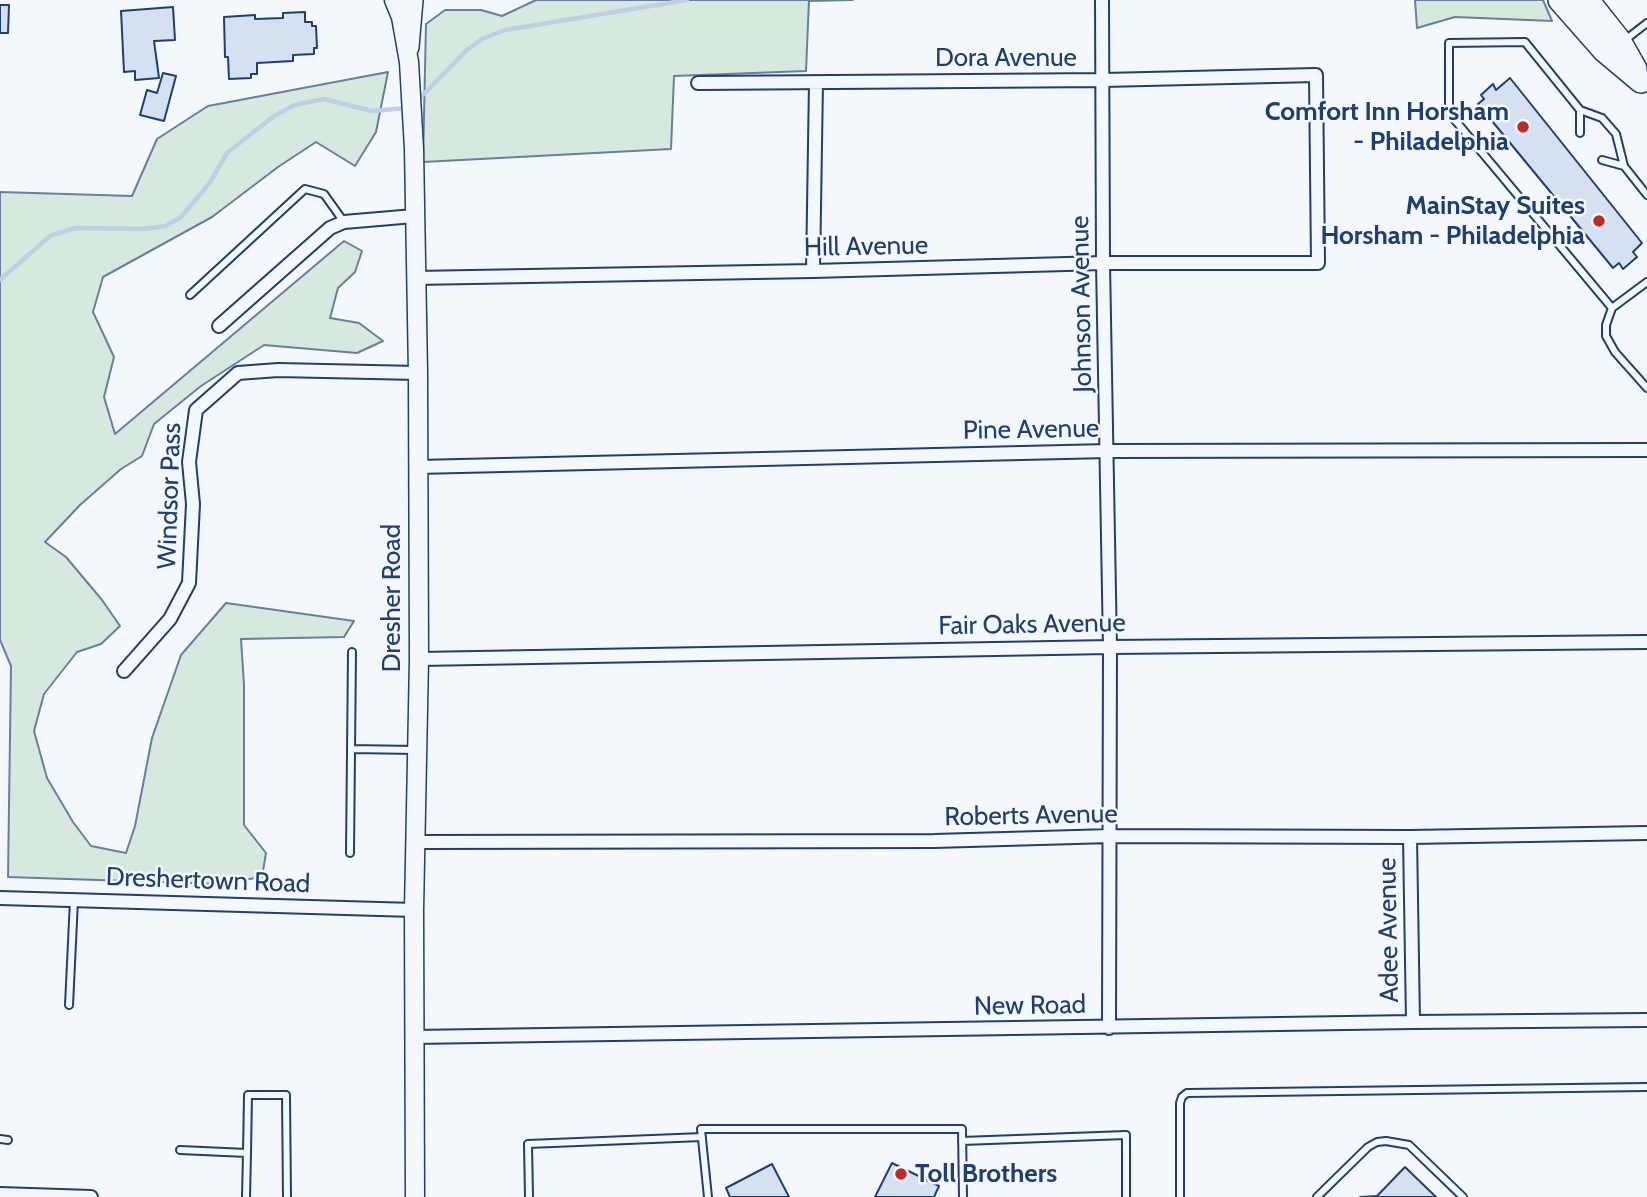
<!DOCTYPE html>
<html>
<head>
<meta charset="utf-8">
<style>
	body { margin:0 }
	canvas { display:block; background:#f4f7fb }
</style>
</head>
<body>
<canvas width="1647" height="1197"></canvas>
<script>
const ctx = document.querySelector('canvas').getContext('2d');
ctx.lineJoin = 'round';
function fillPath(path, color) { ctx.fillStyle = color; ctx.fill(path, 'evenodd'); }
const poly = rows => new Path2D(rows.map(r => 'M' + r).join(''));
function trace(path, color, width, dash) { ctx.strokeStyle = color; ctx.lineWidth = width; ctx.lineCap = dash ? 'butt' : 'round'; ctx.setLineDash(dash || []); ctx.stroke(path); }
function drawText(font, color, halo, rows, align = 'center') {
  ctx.font = font + ' Cabin,sans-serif'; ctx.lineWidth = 5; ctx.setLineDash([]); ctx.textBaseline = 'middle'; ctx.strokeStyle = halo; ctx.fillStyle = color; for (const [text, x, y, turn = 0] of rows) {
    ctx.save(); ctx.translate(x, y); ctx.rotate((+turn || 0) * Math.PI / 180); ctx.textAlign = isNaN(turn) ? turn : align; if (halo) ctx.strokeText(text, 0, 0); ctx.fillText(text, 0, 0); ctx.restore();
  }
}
const green = poly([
	[536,0,853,0,809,1,806,71,674,76,671,149,423,162,426,24,445,10,481,10,502,16,536,0],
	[1415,0,1543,0,1552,21,1455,17,1417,28,1415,0],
	[388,72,376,132,355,166,316,142,278,167,212,217,103,277,93,312,114,357,104,397,115,434,344,241,362,251,355,272,338,288,330,318,359,323,383,341,357,353,264,345,201,386,154,424,142,456,121,469,80,505,45,542,66,557,102,600,120,626,101,644,77,652,44,694,34,731,47,778,73,822,91,846,126,853,135,826,152,738,181,655,226,603,354,621,344,637,241,639,244,685,244,825,266,853,262,877,218,884,8,877,11,666,0,640,0,192,132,196,157,139,208,106,388,72]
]);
const stream = poly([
	[417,101,467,50,482,39,505,30,687,0],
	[0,280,50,236,75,228,143,229,166,226,181,217,209,184,227,153,274,116,295,105,324,99,372,111,407,108]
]);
const building = poly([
	[0,5,9,5,8,33,0,33,0,5],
	[173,7,175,40,154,41,159,78,135,80,135,71,124,72,121,11,173,7],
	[305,12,305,22,312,22,312,26,316,26,317,48,314,48,314,54,293,55,293,61,257,63,257,74,251,74,251,78,229,79,228,57,225,57,224,17,255,15,255,19,283,18,283,13,305,12],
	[163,73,176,76,164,121,140,115,147,90,157,93,163,73],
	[1510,78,1642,243,1633,252,1637,257,1623,269,1619,263,1613,268,1478,104,1484,99,1481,95,1493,84,1496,90,1510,78],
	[892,1163,939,1186,934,1197,875,1197,892,1163],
	[772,1164,789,1197,730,1197,726,1188,772,1164],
	[1405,1167,1436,1197,1360,1197,1377,1196,1405,1167]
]);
const lane = poly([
	[1625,40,1647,23],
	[1580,110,1580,133],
	[1602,160,1624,166],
	[1647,195,1624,166,1616,134,1602,118,1580,110,1525,42,1449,43,1449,113,1612,308,1647,282],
	[190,295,305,189,324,194,344,222],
	[1612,308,1606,325,1606,336,1615,352,1647,388],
	[351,749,416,750],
	[350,853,352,652],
	[69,1005,74,900],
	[0,1139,8,1140],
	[962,1141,1126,1135,1126,1197],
	[180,1150,247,1153,246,1197],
	[247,1153,248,1095,286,1095,287,1197],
	[529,1197,528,1144,702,1137],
	[708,1197,701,1129,962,1129,963,1197],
	[1180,1197,1180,1103,1182,1097,1187,1093,1647,1087],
	[1317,1197,1368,1147,1377,1142,1386,1141,1409,1145,1463,1197]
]);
const street = poly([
	[1102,0,1103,263,1110,647,1109,1028],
	[813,271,816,82],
	[415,278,813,271,1103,263,1318,263,1316,75,1104,80,698,83],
	[219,326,330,228,344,222,414,216],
	[417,467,1108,451,1647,450],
	[419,659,1110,647,1647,642],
	[124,671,170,619,189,583,193,504,189,462,196,410,238,373,278,370,418,373],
	[1410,837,1413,1022],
	[417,842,934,841,1111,836,1410,837,1647,833],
	[0,898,414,910],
	[413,1037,1413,1022,1647,1020],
	[0,1194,91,1197]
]);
const secondary = poly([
	[394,0,401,17,409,62,414,149,418,373,419,659,414,910,415,1197]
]);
const primary = poly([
	[408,47,412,0]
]);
const highway = poly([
	[1560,0,1604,50,1641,81],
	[1587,0,1618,39,1635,69]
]);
const markers = [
	[1523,127,7,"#c62828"],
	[1599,221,7,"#c62828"],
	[901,1174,7,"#c62828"]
];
const streetNames = [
	["Dora Avenue",1006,58],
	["Hill Avenue",866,247,-1],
	["Johnson Avenue",1082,304,-91],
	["Pine Avenue",1031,430,-1],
	["Windsor Pass",170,496,-88],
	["Dresher Road",392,598,-90],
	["Fair Oaks Avenue",1032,625,-1],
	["Roberts Avenue",1031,816,-1],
	["Dreshertown Road",208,881,2],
	["Adee Avenue",1389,930,-91],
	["New Road",1030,1006,-1]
];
const poiNames = [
	["Comfort Inn Horsham",1509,112],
	["- Philadelphia",1509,142],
	["MainStay Suites",1585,206],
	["Horsham - Philadelphia",1585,236],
	["Toll Brothers",915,1174,"left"]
];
fillPath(green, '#d7e8df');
trace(green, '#687fa3', 2);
trace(stream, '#bed0e5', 4.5);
fillPath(building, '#d5e0f0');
trace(building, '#1d3f73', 2);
trace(lane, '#1d3f73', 10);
trace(street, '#1d3f73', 16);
trace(secondary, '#1d3f73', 21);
trace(primary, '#1d3f73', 24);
trace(highway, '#1d3f73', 26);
trace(lane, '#f4f7fb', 6);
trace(street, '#f4f7fb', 12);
trace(secondary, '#f4f7fb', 18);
trace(primary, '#f4f7fb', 21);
trace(highway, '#f4f7fb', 23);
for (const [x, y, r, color] of markers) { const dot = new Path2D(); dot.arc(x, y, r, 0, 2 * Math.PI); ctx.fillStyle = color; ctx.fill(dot); trace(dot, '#f4f7fb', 2.5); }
drawText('26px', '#1d3f73', '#f4f7fb', streetNames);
drawText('bold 26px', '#1d3f73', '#f4f7fb', poiNames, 'right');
</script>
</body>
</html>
